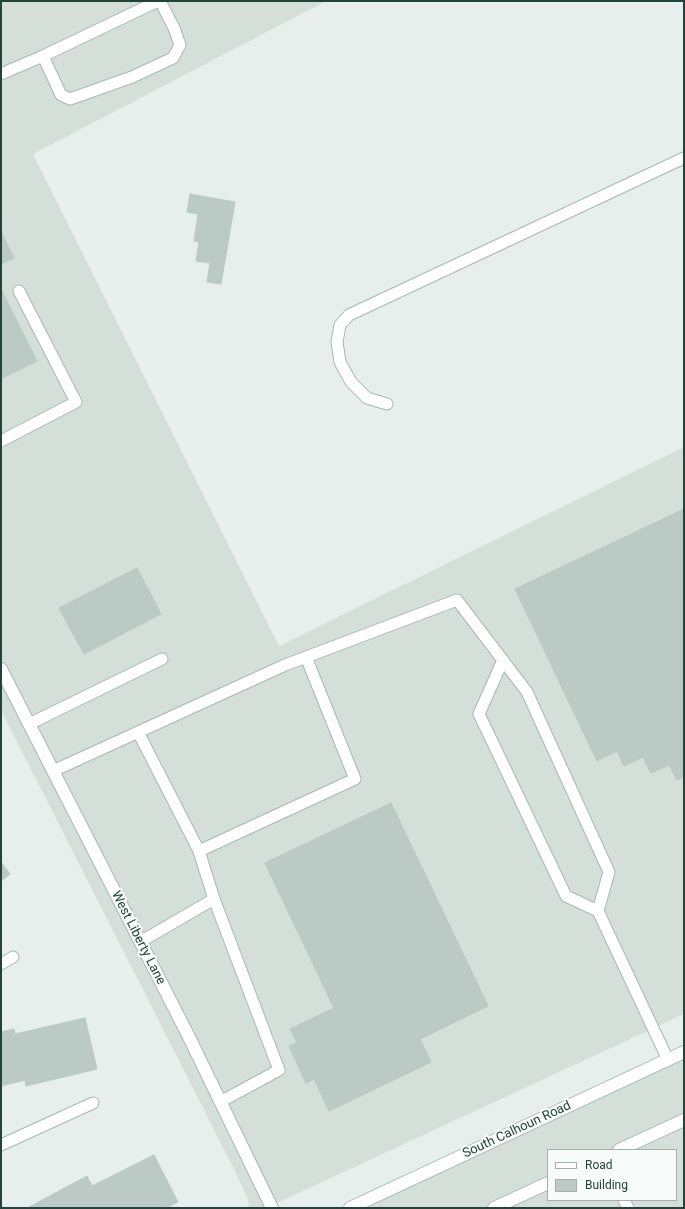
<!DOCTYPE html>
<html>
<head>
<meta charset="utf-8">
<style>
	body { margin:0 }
	#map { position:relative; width:685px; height:1209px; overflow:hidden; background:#e6efeb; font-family:Roboto,sans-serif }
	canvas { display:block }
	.frame { position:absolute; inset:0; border:2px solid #24423a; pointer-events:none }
	.legend { position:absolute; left:547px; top:1149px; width:130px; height:52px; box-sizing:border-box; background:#f7fbf9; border:1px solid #a3b1ad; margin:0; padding:5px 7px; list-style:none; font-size:12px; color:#24423a }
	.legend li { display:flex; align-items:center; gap:8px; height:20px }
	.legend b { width:20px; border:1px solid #a3b1ad }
</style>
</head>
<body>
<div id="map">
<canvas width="685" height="1209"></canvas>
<div class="frame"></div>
<ul class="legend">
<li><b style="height:5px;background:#fff"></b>Road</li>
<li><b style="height:11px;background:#bbcac4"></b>Building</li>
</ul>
</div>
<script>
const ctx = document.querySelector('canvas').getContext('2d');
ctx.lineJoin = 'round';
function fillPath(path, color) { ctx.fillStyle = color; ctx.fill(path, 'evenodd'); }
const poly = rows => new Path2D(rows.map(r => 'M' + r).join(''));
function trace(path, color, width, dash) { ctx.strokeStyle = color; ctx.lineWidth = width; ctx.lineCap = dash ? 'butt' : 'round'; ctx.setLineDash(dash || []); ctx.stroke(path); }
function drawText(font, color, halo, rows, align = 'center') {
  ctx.font = font + ' Roboto,sans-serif'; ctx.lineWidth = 4; ctx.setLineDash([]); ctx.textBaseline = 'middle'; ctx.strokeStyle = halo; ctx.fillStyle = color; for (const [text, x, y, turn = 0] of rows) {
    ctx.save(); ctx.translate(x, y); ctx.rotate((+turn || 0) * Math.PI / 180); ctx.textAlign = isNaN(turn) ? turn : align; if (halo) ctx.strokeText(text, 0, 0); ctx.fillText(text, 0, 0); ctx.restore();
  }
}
const built = poly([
	[1,1,326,1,33,154,279,646,684,447,684,1014,266,1208,248,1208,249,1202,235,1171,1,710],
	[684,1052,684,1208,350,1208],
	[548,1150,676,1150,676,1200,548,1200]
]);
const building = poly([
	[190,194,235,202,221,284,207,282,210,263,196,261,199,242,194,241,198,214,187,212,190,194],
	[1,232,14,258,1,264,1,232],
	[1,289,37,361,1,379,1,289],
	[684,509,684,777,677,780,669,765,651,773,643,757,624,766,617,751,597,761,515,589,684,509],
	[137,568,161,614,84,654,59,608,137,568],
	[391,803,488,1006,420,1039,431,1062,329,1111,314,1079,306,1083,289,1046,297,1043,290,1029,334,1008,265,863,391,803],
	[1,862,10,874,1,881,1,862],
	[85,1018,97,1069,26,1086,25,1080,1,1086,1,1032,14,1029,15,1034,85,1018],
	[154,1155,178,1202,166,1208,30,1208,29,1207,87,1176,92,1186,154,1155]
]);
const lane = poly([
	[43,56,158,1],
	[1,74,43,56,61,95,70,99,132,77,173,58,180,45,174,28,160,1],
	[387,404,367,398,351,382,340,362,337,342,340,325,349,315,684,158],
	[1,441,76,402,19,291],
	[503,660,479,714,566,896,598,911],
	[29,724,162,659],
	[138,732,199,851,355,779,306,657],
	[53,771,285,665,457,600,527,692,609,872,598,911,668,1060],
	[214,899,279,1070,220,1102],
	[140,942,214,899,199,851],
	[1,964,13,957],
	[1,1145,93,1103],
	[624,1200,628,1208]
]);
const street = poly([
	[1,669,188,1035,272,1208],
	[619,1150,684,1120],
	[494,1208,548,1183]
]);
const secondary = poly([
	[350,1208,684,1052]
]);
const streetNames = [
	["West Liberty Lane",138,938,63],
	["South Calhoun Road",517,1130,-25]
];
fillPath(built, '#d4dfda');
fillPath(building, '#bbcac4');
trace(building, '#b8c9c2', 1);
trace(lane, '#a8b8b2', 13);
trace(street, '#a8b8b2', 14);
trace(secondary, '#a4bbb3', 14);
trace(lane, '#fff', 11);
trace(street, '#fff', 12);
trace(secondary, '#fff', 12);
drawText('13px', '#24423a', '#f7fbf9', streetNames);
</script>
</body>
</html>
